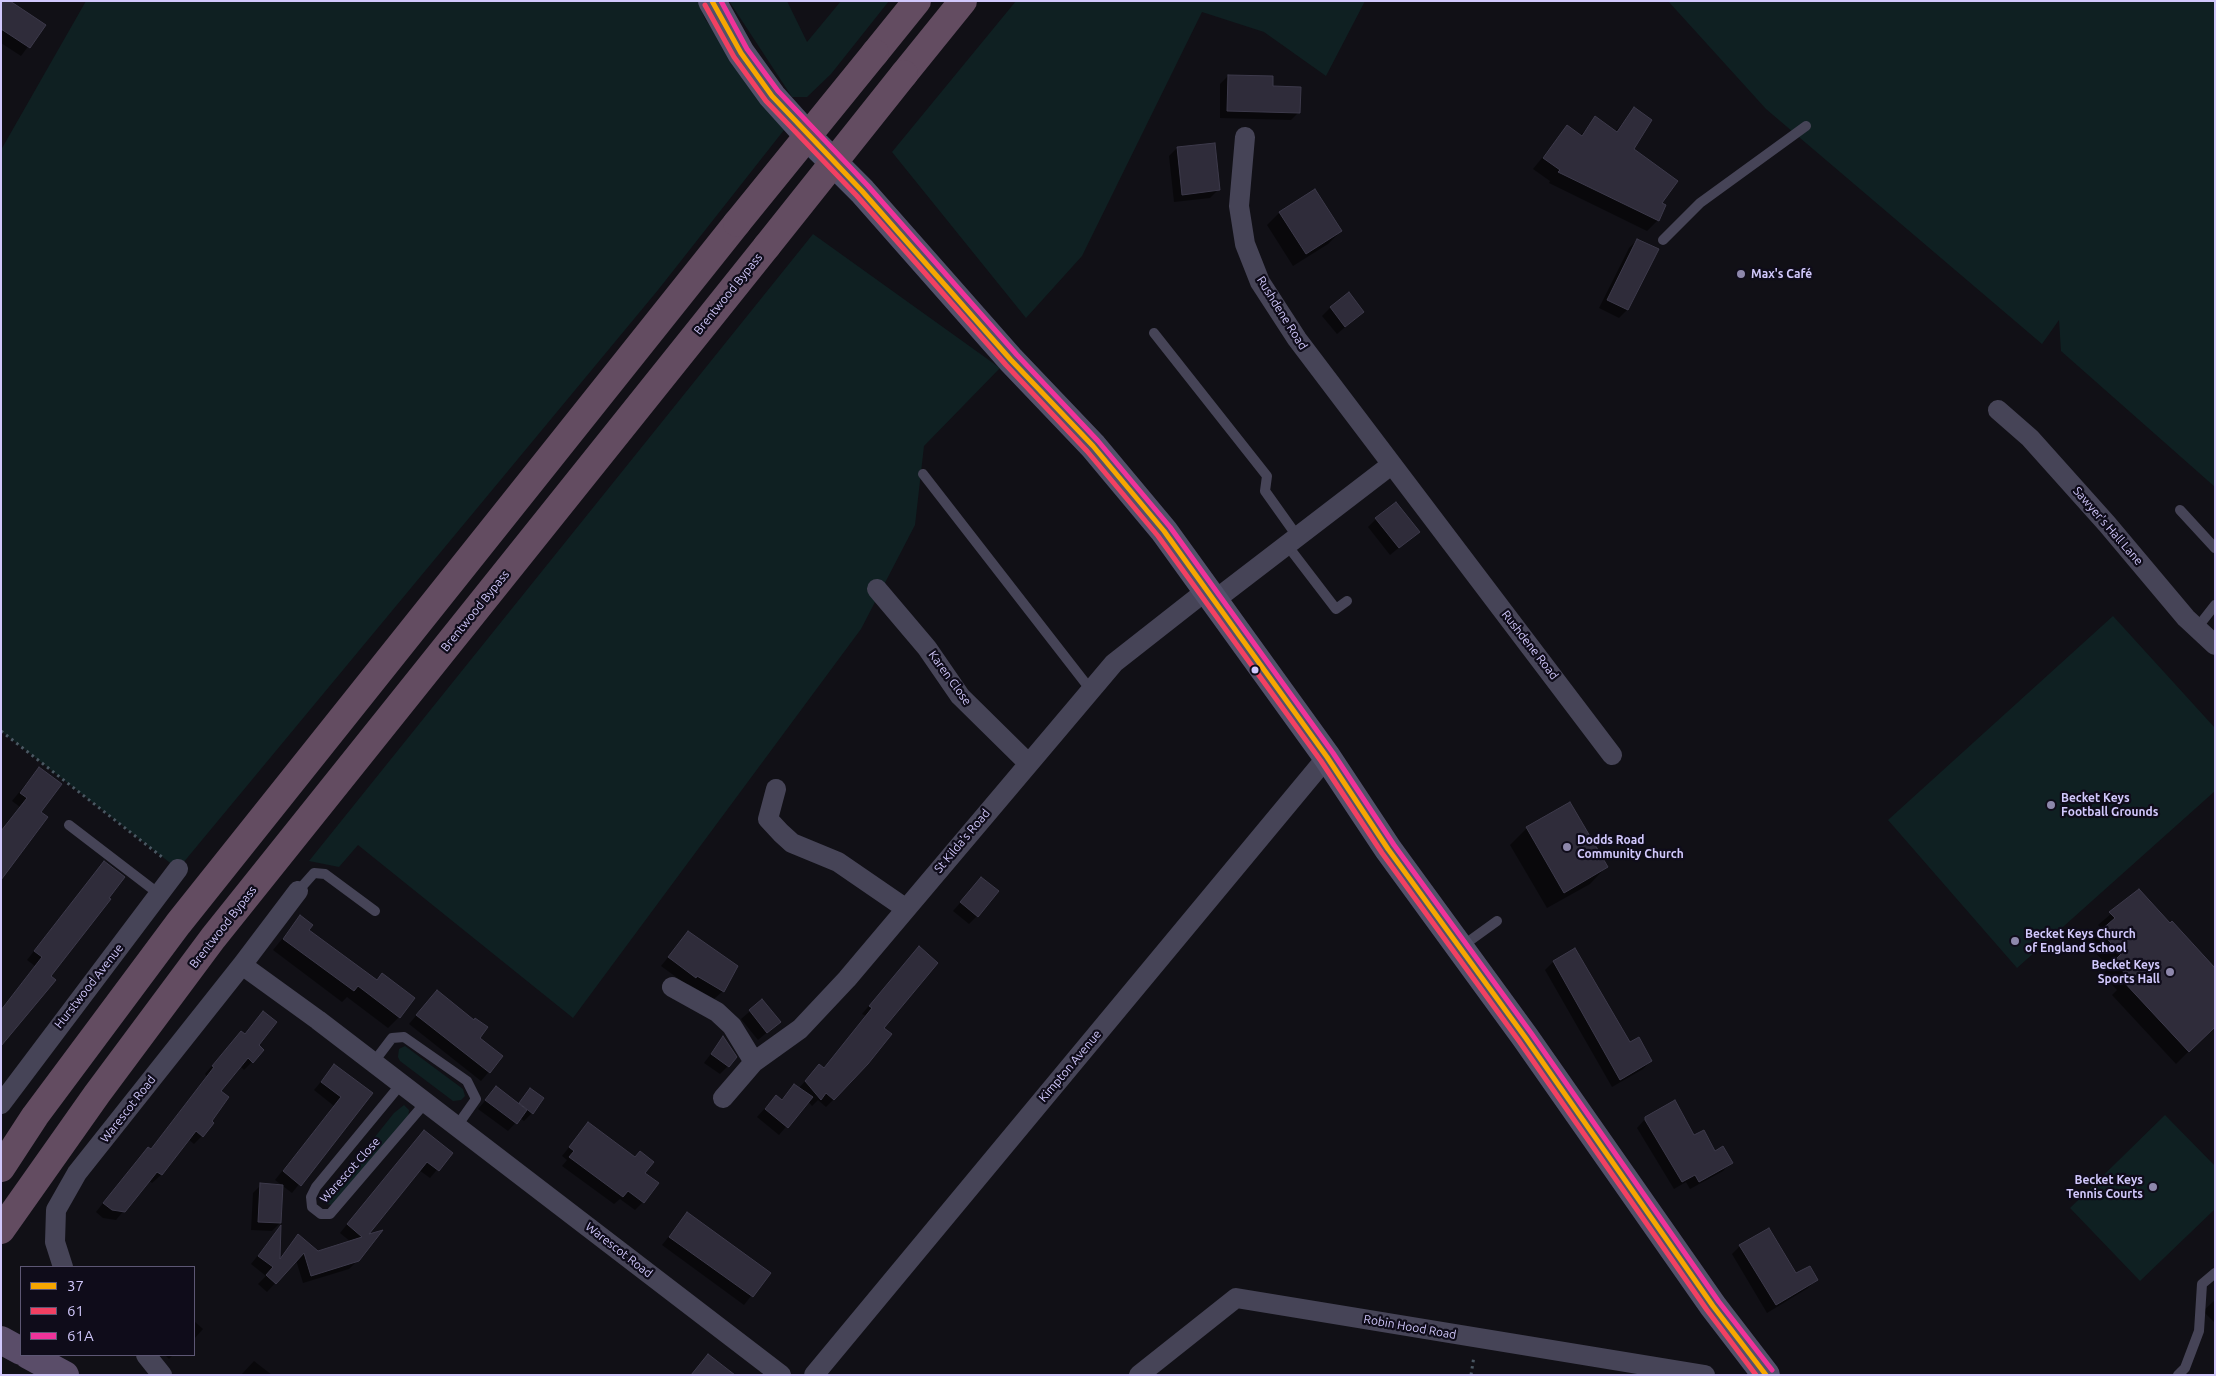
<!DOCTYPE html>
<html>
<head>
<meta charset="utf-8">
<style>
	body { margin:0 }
	#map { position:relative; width:2216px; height:1376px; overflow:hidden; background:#111016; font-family:Ubuntu,sans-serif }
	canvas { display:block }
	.frame { position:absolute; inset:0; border:2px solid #d1c8fc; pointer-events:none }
	.legend { position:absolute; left:20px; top:1266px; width:175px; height:90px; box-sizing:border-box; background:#0f0c1a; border:1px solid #5d5774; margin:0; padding:6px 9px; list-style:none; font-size:15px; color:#d1c8fc }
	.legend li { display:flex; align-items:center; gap:10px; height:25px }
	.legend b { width:25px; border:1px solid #5d5774 }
</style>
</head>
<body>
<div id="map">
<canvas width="2216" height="1376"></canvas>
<div class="frame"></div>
<ul class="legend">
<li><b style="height:6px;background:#f7a600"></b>37</li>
<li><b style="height:6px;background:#f24062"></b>61</li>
<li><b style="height:6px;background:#ef339a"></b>61A</li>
</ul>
</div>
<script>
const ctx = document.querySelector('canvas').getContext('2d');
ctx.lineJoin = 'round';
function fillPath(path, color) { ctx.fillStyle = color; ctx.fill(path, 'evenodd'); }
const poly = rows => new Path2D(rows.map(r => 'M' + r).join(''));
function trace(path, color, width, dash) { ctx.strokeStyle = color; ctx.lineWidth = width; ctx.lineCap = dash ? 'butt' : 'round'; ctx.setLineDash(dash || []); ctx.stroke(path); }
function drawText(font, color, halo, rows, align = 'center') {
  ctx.font = font + ' Ubuntu,sans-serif'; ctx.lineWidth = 4.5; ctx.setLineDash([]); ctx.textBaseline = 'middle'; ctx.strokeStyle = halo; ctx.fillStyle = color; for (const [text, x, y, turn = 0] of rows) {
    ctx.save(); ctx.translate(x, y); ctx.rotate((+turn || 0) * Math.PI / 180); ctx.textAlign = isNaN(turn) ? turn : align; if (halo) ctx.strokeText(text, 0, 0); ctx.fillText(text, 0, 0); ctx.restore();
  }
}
const green = poly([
	[86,1,698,1,705,19,784,130,658,290,178,869,1,731,1,150],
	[729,1,787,1,807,42,841,1,889,1,831,74,807,97,792,97],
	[1016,1,1365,1,1326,76,1264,32,1202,12,1082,256,1026,318,892,152],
	[1668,1,2215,1,2215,487,2061,351,2059,320,2042,344,1766,109],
	[813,234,1000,368,924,446,915,525,861,629,573,1018,358,845,339,867,309,861],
	[2113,616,2215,728,2215,791,2017,968,1888,820],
	[405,1046,463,1089,465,1096,461,1100,453,1101,400,1061,398,1057,399,1049],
	[404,1105,409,1110,408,1118,333,1205,326,1204,326,1200,331,1192,394,1113],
	[2165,1115,2215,1166,2215,1209,2140,1281,2070,1208]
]);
const shadow = poly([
	[1,1,44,25,21,56,1,43],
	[1228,76,1271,87,1299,112,1291,120,1220,118,1220,84],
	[1634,109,1632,149,1660,204,1658,220,1647,231,1549,183,1550,181,1533,169,1567,127,1580,136,1596,118,1615,132],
	[1177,148,1218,190,1210,198,1174,202,1169,156],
	[1315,190,1341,231,1328,244,1293,266,1267,225,1279,213],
	[1637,240,1627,310,1619,318,1599,308,1629,248],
	[1330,308,1363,312,1337,334,1322,316],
	[1376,519,1418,532,1390,555,1368,527],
	[39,768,39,812,1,831,20,807,12,801],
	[1527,828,1606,867,1590,884,1547,908,1510,845],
	[104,862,49,977,1,1044,1,1009,35,966,27,960],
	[981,879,977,916,969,924,953,911],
	[2138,891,2215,1025,2176,1064,2112,995,2117,990,2102,974,2109,967,2088,945,2103,930,2098,925],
	[300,917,307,931,376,981,382,975,399,1017,388,1028,347,997,342,1002,273,950],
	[688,933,723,991,714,999,688,984,687,985,661,966],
	[1574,949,1630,1044,1651,1061,1643,1069,1612,1087,1545,970,1553,962],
	[911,956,882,1028,834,1099,826,1107,818,1100,812,1106,808,1101,779,1135,757,1117,776,1096,781,1100,794,1086,798,1089,819,1066,823,1069,866,1016,862,1014],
	[437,991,478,1039,502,1056,481,1081,409,1024],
	[762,1001,779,1022,758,1040,741,1019],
	[263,1012,252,1062,244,1070,240,1066,219,1091,228,1098,202,1136,194,1144,188,1139,161,1175,152,1183,149,1180,116,1220,103,1218,96,1212,140,1156,148,1148,150,1150,207,1076,205,1074,233,1041,244,1035],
	[723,1038,728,1066,720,1074,704,1063],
	[334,1066,371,1094,292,1193,275,1180,334,1106,314,1090],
	[496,1088,518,1104,530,1090,532,1113,524,1121,520,1118,508,1131,478,1109],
	[1646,1118,1694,1137,1731,1162,1723,1171,1690,1189,1686,1182,1674,1189,1637,1128],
	[588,1124,644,1173,643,1202,635,1210,620,1199,614,1204,562,1166,567,1160,562,1156],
	[416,1140,451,1153,430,1178,419,1170,366,1237,358,1260,349,1269,303,1283,296,1260,267,1292,258,1284,266,1276,251,1264,280,1228,278,1260,298,1236,317,1252,351,1242,340,1233],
	[261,1185,280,1223,272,1231,251,1230,253,1193],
	[687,1214,769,1273,744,1305,662,1245],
	[1740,1246,1796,1275,1816,1280,1808,1288,1767,1313,1732,1254],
	[2215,1300,2215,1323,2203,1311],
	[194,1321,203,1329,194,1339],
	[165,1355,173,1355,169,1359],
	[254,1361,272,1375,241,1375]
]);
const building = poly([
	[1,1,10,1,46,25,30,48,1,29,1,1],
	[1228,75,1273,76,1273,86,1301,87,1300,113,1227,111,1228,75],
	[1634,107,1652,120,1634,149,1678,181,1662,203,1666,205,1659,221,1558,172,1560,170,1543,158,1567,125,1582,136,1595,116,1617,132,1634,107],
	[1215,143,1220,190,1182,195,1177,147,1215,143],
	[1315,189,1342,231,1306,254,1279,212,1315,189],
	[1637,239,1659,249,1628,310,1607,300,1637,239],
	[1349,292,1364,312,1345,327,1330,307,1349,292],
	[1396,502,1420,532,1399,548,1375,518,1396,502],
	[39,767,62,784,41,812,48,817,1,880,1,831,27,798,20,793,39,767],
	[1570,802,1608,867,1564,893,1526,827,1570,802],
	[104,861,125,877,109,898,111,899,51,976,56,980,1,1046,1,1010,42,957,34,951,104,861],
	[981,877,999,891,978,917,960,902,981,877],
	[2139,889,2170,923,2172,921,2215,968,2215,1027,2189,1052,2123,981,2128,977,2114,961,2121,954,2100,931,2115,918,2109,912,2139,889],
	[300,915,313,925,309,930,377,980,382,973,415,998,400,1018,358,986,354,991,283,939,300,915],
	[688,931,738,966,724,992,697,976,696,978,668,957,688,931],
	[919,946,938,963,884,1028,892,1034,868,1064,834,1100,826,1093,821,1100,805,1081,819,1064,824,1068,872,1008,869,1006,919,946],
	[1575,948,1630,1042,1639,1037,1652,1061,1620,1080,1553,961,1575,948],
	[437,990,474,1020,475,1018,488,1027,480,1038,503,1056,490,1073,416,1015,437,990],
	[762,999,781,1022,767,1033,749,1010,762,999],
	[263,1011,277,1022,259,1045,264,1050,253,1063,248,1058,221,1091,229,1097,212,1121,214,1123,203,1137,196,1131,162,1175,157,1172,125,1212,112,1210,103,1203,148,1147,151,1149,214,1067,212,1066,241,1031,245,1034,263,1011],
	[723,1036,737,1057,729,1067,711,1054,723,1036],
	[334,1064,373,1093,301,1186,283,1171,341,1097,321,1082,334,1064],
	[794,1084,813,1097,788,1128,765,1109,776,1095,782,1100,794,1084],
	[496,1086,527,1110,517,1124,485,1100,496,1086],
	[530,1088,544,1098,533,1114,519,1103,530,1088],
	[1675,1100,1694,1135,1704,1130,1715,1151,1723,1146,1733,1163,1699,1182,1695,1175,1682,1182,1645,1120,1645,1117,1675,1100],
	[588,1122,635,1157,640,1151,654,1162,645,1173,659,1183,644,1203,628,1191,623,1197,569,1157,574,1151,569,1147,588,1122],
	[424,1130,453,1153,439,1171,427,1162,369,1234,383,1230,359,1261,311,1276,304,1253,276,1284,266,1275,273,1267,258,1256,281,1225,280,1259,298,1234,318,1251,362,1237,347,1224,424,1130],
	[260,1183,283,1185,281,1223,258,1222,260,1183],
	[687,1212,771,1273,753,1297,669,1237,687,1212],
	[1769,1228,1796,1273,1810,1266,1818,1280,1776,1305,1739,1245,1769,1228],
	[708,1354,735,1375,691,1375,708,1354]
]);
const path = poly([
	[1,731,162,857],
	[1471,1375,1474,1356]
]);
const lane = poly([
	[1663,240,1700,203,1806,126],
	[1154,333,1267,476,1265,491,1297,536],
	[923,474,1090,689],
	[2180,510,2215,548],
	[1287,545,1336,609,1347,601],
	[2197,628,2215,605],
	[69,825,159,894],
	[298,891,314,873,325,874,375,911],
	[1461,947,1497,921],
	[373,1063,392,1038,404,1037,467,1081,476,1099,457,1126],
	[401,1084,316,1187,311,1197,312,1207,321,1214,330,1214,425,1103],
	[2178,1375,2185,1368,2199,1331,2202,1284,2215,1273]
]);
const street = poly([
	[1245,137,1239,206,1245,244,1260,282,1297,339,1612,755],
	[1998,410,2030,438,2107,524,2186,618,2215,645],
	[877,589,927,648,960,696,1028,763],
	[1215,600,1391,465],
	[776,789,768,819,781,833,792,843,838,862,905,908],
	[242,965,298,891],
	[672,987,717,1012,732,1026,754,1062],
	[723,1098,754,1062,800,1029,847,979,1114,663,1207,590],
	[1,1104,178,869],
	[63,1267,55,1242,56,1210,77,1173,242,965,318,1020,781,1375],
	[146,1355,162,1375],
	[814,1375,1327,757],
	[1139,1375,1236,1298,1705,1375]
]);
const secondary = poly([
	[712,1,741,53,772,96,817,146,862,191,1011,360,1093,446,1164,531,1327,757,1388,849,1525,1037,1713,1306,1766,1375]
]);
const primary = poly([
	[1,1340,21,1351],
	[28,1355,65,1375]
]);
const highway = poly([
	[875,53,917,1],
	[904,74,963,1],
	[1,1168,35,1116,178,924,737,223],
	[1,1230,97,1094,213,938,767,246]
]);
const highwayBridge = poly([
	[737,223,875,53],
	[767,246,904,74]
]);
const bus1 = poly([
	[712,1,741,53,772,96,862,191,1011,360,1093,446,1164,531,1327,757,1388,849,1525,1037,1713,1306,1766,1375]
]);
const bus2 = poly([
	[705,5,734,57,766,101,857,196,1006,365,1087,451,1158,536,1321,761,1382,853,1519,1041,1707,1310,1756,1375]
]);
const bus3 = poly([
	[721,1,747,49,778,91,868,186,1017,355,1098,441,1170,527,1333,753,1394,845,1531,1033,1719,1302,1772,1370]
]);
const markers = [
	[1741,274,5,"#8e88ac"],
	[1255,670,4.5,"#d1c8fc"],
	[2051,805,5,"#8e88ac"],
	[1567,847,5,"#8e88ac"],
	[2015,941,5,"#8e88ac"],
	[2170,972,5,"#8e88ac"],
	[2153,1187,5,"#8e88ac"]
];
const poiNames = [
	["Max's Café",1751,274],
	["Becket Keys",2061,798],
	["Football Grounds",2061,812],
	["Dodds Road",1577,840],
	["Community Church",1577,854],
	["Becket Keys Church",2025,934],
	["of England School",2025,948],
	["Becket Keys",2160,965,"right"],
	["Sports Hall",2160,979,"right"],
	["Becket Keys",2143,1180,"right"],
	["Tennis Courts",2143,1194,"right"]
];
const streetNames = [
	["Brentwood Bypass",728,294,-51],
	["Rushdene Road",1282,313,58],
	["Sawyer's Hall Lane",2108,526,49],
	["Brentwood Bypass",475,611,-51],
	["Rushdene Road",1530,645,52],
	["Karen Close",950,678,54],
	["St Kilda's Road",962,841,-50],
	["Brentwood Bypass",223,927,-52],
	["Hurstwood Avenue",89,986,-52],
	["Kimpton Avenue",1070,1066,-50],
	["Warescot Road",128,1109,-52],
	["Warescot Close",350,1170,-48],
	["Warescot Road",619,1250,38],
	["Robin Hood Road",1410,1327,10]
];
fillPath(green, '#0f2022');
fillPath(shadow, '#0007');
fillPath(building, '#2f2c3a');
trace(building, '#3d3a4b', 1);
trace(path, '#4a5762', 3, [2.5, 4]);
trace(lane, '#464457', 10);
trace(street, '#464457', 20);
trace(secondary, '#52516a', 28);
trace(primary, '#5a4d69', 28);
trace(highway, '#634c61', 28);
trace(highwayBridge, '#634c61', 28);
trace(bus1, '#f7a600', 5);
trace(bus2, '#f24062', 5);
trace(bus3, '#ef339a', 5);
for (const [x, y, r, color] of markers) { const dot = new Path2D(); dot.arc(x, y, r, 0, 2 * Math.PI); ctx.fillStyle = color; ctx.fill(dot); trace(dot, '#0f0c1a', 2); }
drawText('bold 12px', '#d1c8fc', '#0f0c1a', poiNames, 'left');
drawText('12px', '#d1c8fc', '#0f0c1a', streetNames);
</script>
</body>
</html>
